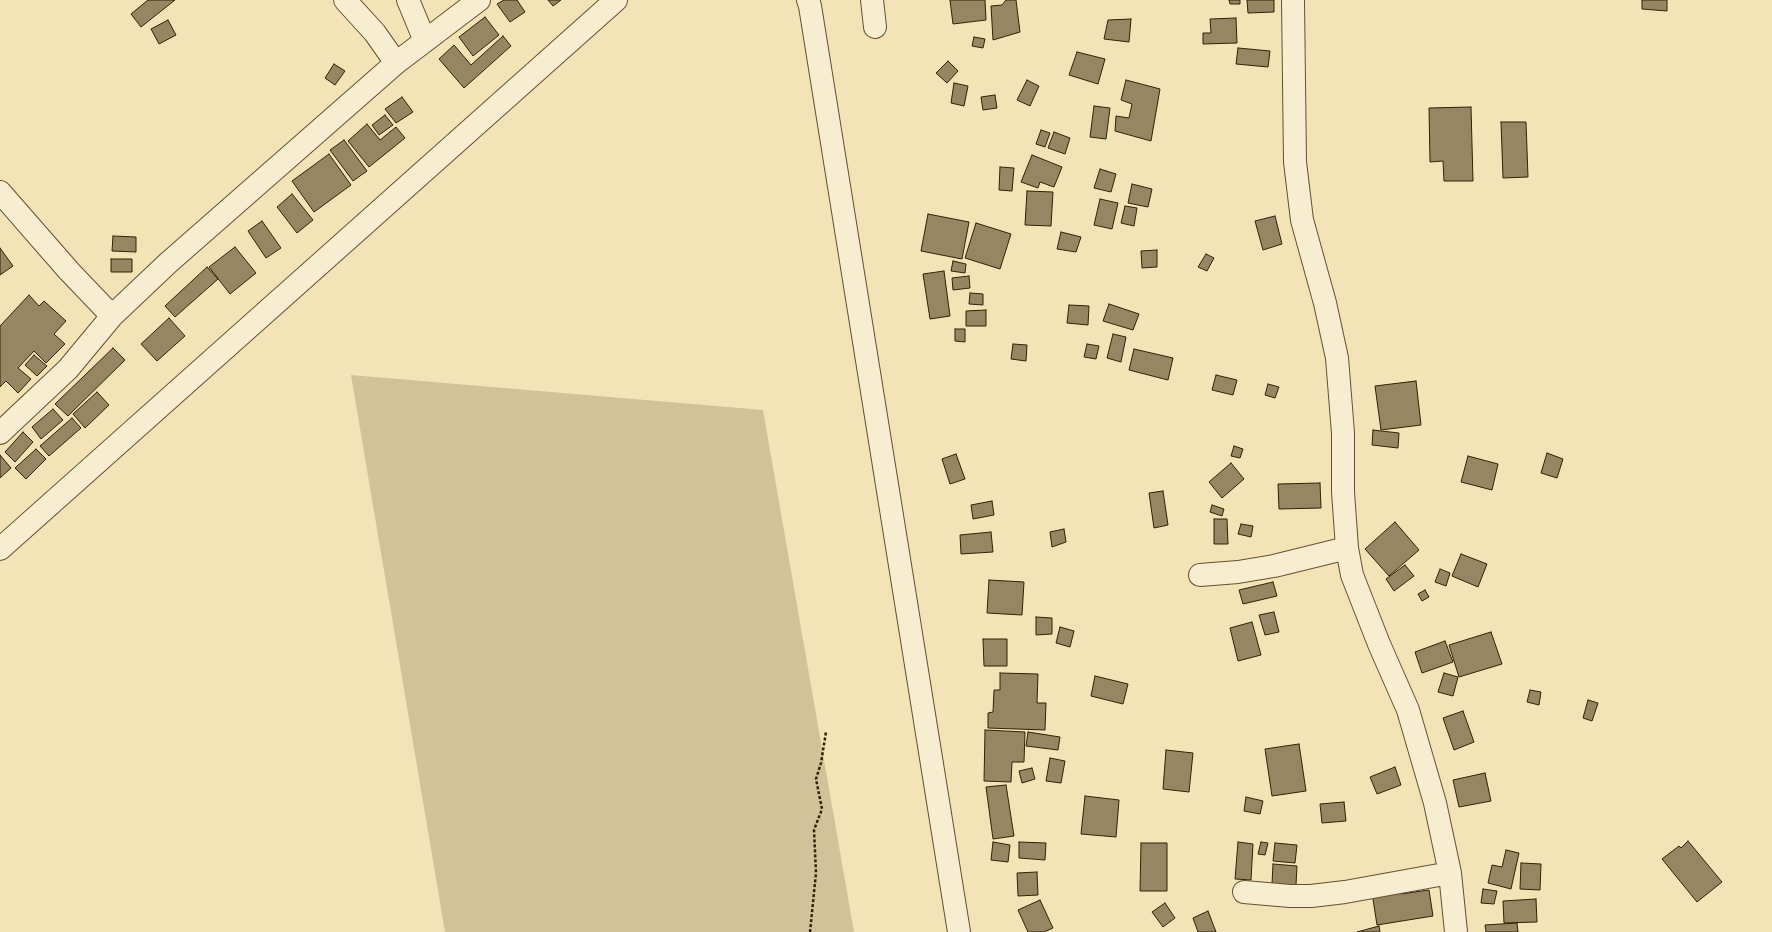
<!DOCTYPE html>
<html>
<head>
<meta charset="utf-8">
<style>
	body { margin:0 }
	canvas { display:block; background:#f4e3b7 }
</style>
</head>
<body>
<canvas width="1772" height="932"></canvas>
<script>
const ctx = document.querySelector('canvas').getContext('2d');
ctx.lineJoin = 'round';
function fillPath(path, color) { ctx.fillStyle = color; ctx.fill(path, 'evenodd'); }
const poly = rows => new Path2D(rows.map(r => 'M' + r).join(''));
function trace(path, color, width, dash) { ctx.strokeStyle = color; ctx.lineWidth = width; ctx.lineCap = dash ? 'butt' : 'round'; ctx.setLineDash(dash || []); ctx.stroke(path); }
const green = poly([
	[351,375,763,410,854,932,445,932]
]);
const building = poly([
	[148,0,175,0,141,27,131,14,148,0],
	[504,0,517,0,525,12,510,22,497,4,504,0],
	[548,0,561,0,553,6,548,0],
	[950,0,985,0,986,20,953,24,950,0],
	[1006,0,1016,0,1020,32,993,40,991,6,1002,5,1006,0],
	[1229,0,1240,0,1240,4,1230,4,1229,0],
	[1247,0,1274,0,1274,12,1248,13,1247,0],
	[1642,0,1667,0,1667,11,1642,9,1642,0],
	[485,17,499,35,473,56,459,37,485,17],
	[1236,18,1237,43,1203,44,1203,33,1211,33,1210,19,1236,18],
	[1131,19,1129,42,1104,39,1108,20,1131,19],
	[168,20,176,35,159,44,151,29,168,20],
	[503,36,511,46,464,88,439,59,454,45,471,65,503,36],
	[974,37,985,39,983,48,972,46,974,37],
	[1238,48,1270,51,1268,67,1236,64,1238,48],
	[1077,52,1105,59,1098,84,1069,75,1077,52],
	[948,61,958,71,947,83,936,73,948,61],
	[334,64,345,71,335,85,325,78,334,64],
	[1027,80,1039,86,1030,106,1017,100,1027,80],
	[1126,80,1160,89,1151,141,1115,131,1116,116,1129,118,1132,104,1121,100,1126,80],
	[954,83,968,86,964,106,951,103,954,83],
	[995,95,997,108,983,110,981,97,995,95],
	[402,97,413,112,396,123,385,109,402,97],
	[1094,106,1110,108,1106,139,1090,137,1094,106],
	[1471,107,1473,181,1444,181,1443,161,1430,162,1429,108,1471,107],
	[385,115,393,125,379,135,372,125,385,115],
	[1501,122,1526,122,1528,177,1503,178,1501,122],
	[367,124,380,140,396,127,405,138,369,167,348,141,367,124],
	[1041,130,1050,133,1045,147,1036,144,1041,130],
	[1054,132,1070,138,1065,154,1048,148,1054,132],
	[344,140,367,171,353,181,330,150,344,140],
	[329,154,351,185,314,212,292,181,329,154],
	[1032,155,1062,167,1054,187,1040,182,1038,188,1021,182,1032,155],
	[1000,167,1014,168,1012,191,999,190,1000,167],
	[1100,169,1116,174,1111,192,1094,188,1100,169],
	[1132,184,1152,189,1148,207,1128,203,1132,184],
	[1027,191,1053,192,1051,226,1025,225,1027,191],
	[292,194,313,220,297,233,277,207,292,194],
	[1100,199,1118,203,1112,229,1094,225,1100,199],
	[1125,206,1137,208,1134,226,1121,223,1125,206],
	[928,214,969,222,962,259,921,251,928,214],
	[1275,216,1282,244,1263,250,1255,221,1275,216],
	[262,221,281,248,266,258,248,231,262,221],
	[976,223,1011,234,1000,269,965,258,976,223],
	[1061,232,1081,237,1076,252,1057,249,1061,232],
	[113,236,136,237,136,252,112,251,113,236],
	[235,247,256,273,230,294,209,267,235,247],
	[0,248,13,266,0,275,0,248],
	[1157,250,1157,267,1142,268,1141,251,1157,250],
	[1206,254,1214,258,1207,271,1198,267,1206,254],
	[111,259,132,259,132,272,111,272,111,259],
	[953,261,966,264,965,273,951,271,953,261],
	[207,267,218,279,175,317,165,306,207,267],
	[944,271,950,316,930,319,923,274,944,271],
	[969,276,970,288,953,290,952,278,969,276],
	[970,293,983,294,983,305,969,304,970,293],
	[29,295,39,306,44,301,66,321,54,334,65,344,46,363,34,351,18,368,31,379,18,393,6,381,0,387,0,326,29,295],
	[1109,304,1139,314,1133,330,1103,321,1109,304],
	[1069,305,1089,306,1088,325,1067,323,1069,305],
	[986,310,986,326,966,326,966,311,986,310],
	[169,318,185,336,157,361,141,344,169,318],
	[955,329,965,329,965,342,955,341,955,329],
	[1113,334,1126,337,1121,362,1107,358,1113,334],
	[1013,344,1027,345,1026,361,1011,359,1013,344],
	[1087,344,1099,346,1096,359,1084,357,1087,344],
	[113,348,125,360,68,416,55,404,113,348],
	[1134,349,1173,358,1168,380,1129,370,1134,349],
	[34,355,47,366,37,376,25,365,34,355],
	[1216,375,1237,380,1233,395,1212,390,1216,375],
	[1416,381,1421,425,1381,430,1375,386,1416,381],
	[1268,384,1279,387,1275,398,1265,395,1268,384],
	[97,392,109,405,85,428,73,414,97,392],
	[53,409,63,420,41,439,32,427,53,409],
	[72,418,81,428,49,456,40,446,72,418],
	[1373,430,1399,433,1398,448,1372,445,1373,430],
	[23,432,33,442,15,462,5,452,23,432],
	[1234,446,1243,449,1240,458,1231,456,1234,446],
	[36,449,46,459,26,479,15,468,36,449],
	[1547,453,1563,459,1557,478,1541,473,1547,453],
	[956,454,965,479,950,484,942,459,956,454],
	[0,455,11,468,0,478,0,455],
	[1468,456,1498,464,1492,490,1461,482,1468,456],
	[1231,463,1244,479,1222,498,1209,482,1231,463],
	[1320,483,1321,508,1279,509,1278,484,1320,483],
	[1163,491,1168,525,1154,528,1149,493,1163,491],
	[992,501,994,515,973,519,971,505,992,501],
	[1212,505,1224,509,1222,516,1210,512,1212,505],
	[1214,519,1227,519,1228,544,1214,544,1214,519],
	[1395,522,1419,550,1389,576,1365,549,1395,522],
	[1241,524,1253,526,1251,537,1238,534,1241,524],
	[1064,529,1066,542,1052,547,1050,532,1064,529],
	[991,532,993,552,961,554,960,535,991,532],
	[1461,554,1487,564,1478,587,1452,576,1461,554],
	[1405,565,1414,576,1394,591,1386,579,1405,565],
	[1440,569,1450,573,1446,586,1435,582,1440,569],
	[989,580,1024,582,1022,615,987,613,989,580],
	[1273,582,1277,596,1243,604,1239,590,1273,582],
	[1425,590,1429,597,1422,601,1418,594,1425,590],
	[1274,612,1279,632,1265,635,1259,615,1274,612],
	[1036,617,1052,618,1052,634,1036,635,1036,617],
	[1252,622,1261,655,1238,661,1230,628,1252,622],
	[1060,627,1074,631,1070,647,1056,643,1060,627],
	[1491,632,1502,664,1459,677,1449,645,1491,632],
	[983,639,1007,639,1007,666,984,666,983,639],
	[1445,641,1453,662,1422,673,1415,652,1445,641],
	[1000,673,1038,674,1037,703,1046,703,1045,730,988,728,988,713,993,712,994,690,1000,690,1000,673],
	[1444,673,1458,677,1453,696,1438,692,1444,673],
	[1095,676,1128,684,1123,704,1091,696,1095,676],
	[1530,690,1541,692,1539,705,1527,702,1530,690],
	[1588,700,1598,703,1592,721,1583,718,1588,700],
	[1463,711,1474,742,1454,750,1443,718,1463,711],
	[985,730,1025,732,1024,762,1012,762,1011,782,984,781,985,730],
	[1028,732,1060,737,1058,750,1026,746,1028,732],
	[1299,744,1306,791,1272,796,1265,749,1299,744],
	[1166,750,1193,753,1189,792,1163,789,1166,750],
	[1050,758,1065,761,1061,783,1046,781,1050,758],
	[1395,767,1401,785,1377,794,1370,777,1395,767],
	[1032,768,1035,779,1022,783,1019,771,1032,768],
	[1485,773,1491,801,1459,807,1453,780,1485,773],
	[1006,785,1014,836,993,839,986,787,1006,785],
	[1085,796,1119,800,1116,837,1081,834,1085,796],
	[1246,797,1263,801,1260,814,1244,811,1246,797],
	[1344,802,1346,821,1322,823,1320,804,1344,802],
	[1688,841,1722,882,1697,902,1662,859,1679,846,1681,848,1688,841],
	[993,842,1010,845,1008,862,991,860,993,842],
	[1019,842,1046,843,1045,860,1019,858,1019,842],
	[1238,842,1253,844,1251,880,1235,879,1238,842],
	[1261,842,1268,843,1265,855,1258,854,1261,842],
	[1141,843,1167,843,1167,891,1140,891,1141,843],
	[1275,843,1297,845,1295,863,1273,861,1275,843],
	[1506,850,1519,853,1511,889,1488,883,1492,865,1502,867,1506,850],
	[1521,863,1541,864,1540,890,1520,889,1521,863],
	[1273,864,1297,866,1296,885,1272,884,1273,864],
	[1037,872,1038,895,1018,896,1017,873,1037,872],
	[1400,889,1401,894,1429,890,1433,916,1377,925,1372,893,1400,889],
	[1483,889,1497,891,1494,904,1481,903,1483,889],
	[1536,899,1537,922,1504,923,1503,901,1536,899],
	[1040,900,1053,928,1044,932,1028,932,1018,910,1040,900],
	[1165,903,1175,918,1163,927,1152,912,1165,903],
	[1208,911,1216,932,1198,932,1193,918,1208,911],
	[1517,923,1518,932,1486,932,1485,925,1517,923],
	[1379,926,1380,932,1357,932,1379,926]
]);
const path = poly([
	[810,932,816,873,814,830,822,809,816,779,821,763,826,732]
]);
const minor = poly([
	[345,0,375,33,396,63],
	[408,0,425,41],
	[808,0,810,6,959,932],
	[872,0,875,27],
	[1293,0,1295,162,1302,220,1325,303,1337,358,1343,433,1343,492,1347,548,1352,575,1379,644,1408,710,1435,803,1450,873,1456,932],
	[0,192,69,271,112,316],
	[0,433,68,369,112,316,168,263,396,63,479,0],
	[0,549,616,0],
	[1200,575,1238,572,1274,566,1347,548],
	[1244,892,1290,896,1311,896,1345,892,1450,873]
]);
fillPath(green, '#d3c299');
fillPath(building, '#988563');
trace(building, '#341f08', 1);
trace(minor, '#645034', 24);
trace(path, '#341f08', 2.5, [3, 2]);
trace(minor, '#f8edd0', 22);
</script>
</body>
</html>
